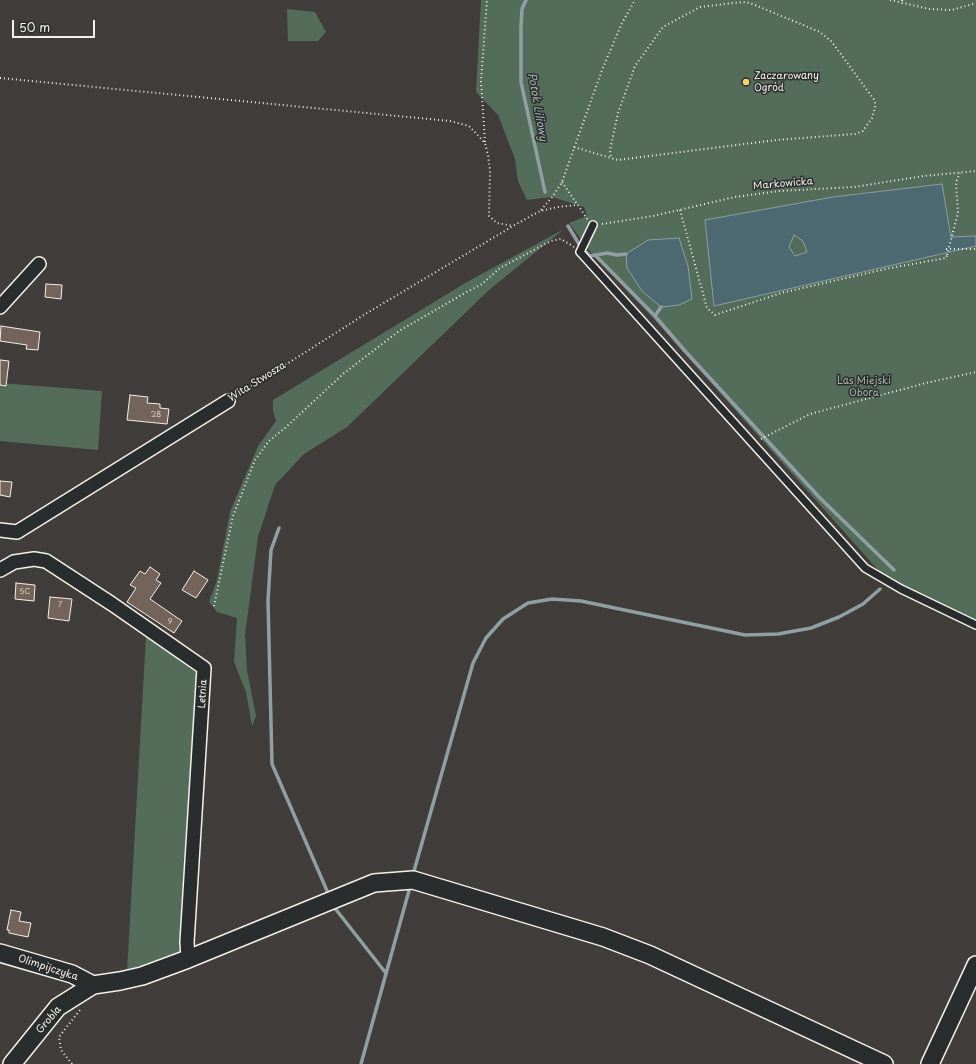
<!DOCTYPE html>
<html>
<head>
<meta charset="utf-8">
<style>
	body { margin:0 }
	#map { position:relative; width:976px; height:1064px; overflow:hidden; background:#403d3b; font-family:"Playpen Sans",sans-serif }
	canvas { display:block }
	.scale { position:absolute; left:12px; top:20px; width:83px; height:18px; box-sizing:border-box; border:2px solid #f4f1e8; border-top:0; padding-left:5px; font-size:12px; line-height:14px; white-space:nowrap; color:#f4f1e8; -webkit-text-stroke:3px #2a2d2e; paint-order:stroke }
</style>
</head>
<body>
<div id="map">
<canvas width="976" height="1064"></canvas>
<div class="scale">50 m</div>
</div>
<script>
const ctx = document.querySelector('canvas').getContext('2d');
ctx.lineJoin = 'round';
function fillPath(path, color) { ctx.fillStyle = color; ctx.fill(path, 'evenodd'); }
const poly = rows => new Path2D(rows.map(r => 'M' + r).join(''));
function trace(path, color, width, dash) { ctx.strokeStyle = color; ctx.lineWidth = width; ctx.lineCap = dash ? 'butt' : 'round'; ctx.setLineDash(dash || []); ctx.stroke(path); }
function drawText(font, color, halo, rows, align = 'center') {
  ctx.font = font + ' "Playpen Sans",sans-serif'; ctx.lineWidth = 3; ctx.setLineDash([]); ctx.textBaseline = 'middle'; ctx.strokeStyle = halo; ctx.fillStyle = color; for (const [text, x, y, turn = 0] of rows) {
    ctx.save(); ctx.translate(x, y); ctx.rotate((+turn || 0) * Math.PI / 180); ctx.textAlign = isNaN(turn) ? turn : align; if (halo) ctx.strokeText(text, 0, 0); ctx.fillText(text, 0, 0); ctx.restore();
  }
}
const green = poly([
	[481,0,976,0,976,236,951,237,942,184,833,197,705,220,714,306,976,246,976,623,896,590,654,319,591,253,569,223,587,216,584,207,552,197,527,200,518,181,515,159,498,115,476,92],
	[287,9,315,12,326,32,318,41,288,41],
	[564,229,489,290,347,427,304,454,275,485,258,537,245,635,247,670,256,716,252,726,246,692,234,662,237,618,217,612,209,602,217,580,230,512,258,446,276,421,273,410,273,400,467,282],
	[794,234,803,241,807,252,795,257,789,247],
	[0,383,102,391,98,450,0,441],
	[146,636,199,675,181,954,127,972]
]);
const water = poly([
	[942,184,951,237,976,236,976,246,714,306,705,220,833,197,942,184],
	[794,235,803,241,807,252,795,256,789,247,794,235],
	[679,238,688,266,692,299,679,305,661,307,642,291,627,268,626,254,648,240,679,238]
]);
const stream = poly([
	[526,0,522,9,521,27,521,82,545,192],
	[568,226,579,244],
	[586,252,590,256,607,253,617,255,626,254],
	[595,255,655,316],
	[661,307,655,316,685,351,820,498,894,570],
	[279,528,271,550,268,601,272,764,328,893],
	[414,871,473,663,486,638,503,619,528,603,552,599,581,601,745,635,778,634,811,628,839,617,863,604,880,589],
	[334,907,385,972],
	[361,1064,410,887]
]);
const building = poly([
	[46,284,62,285,61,299,45,297,46,284],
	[1,326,40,332,38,350,26,349,27,345,0,341,1,326],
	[0,360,9,361,6,386,0,385,0,360],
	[130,395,148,397,147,403,160,404,160,408,169,409,167,424,127,420,130,395],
	[0,481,12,482,10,497,0,495,0,481],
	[150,567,160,574,156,580,161,583,150,599,182,621,174,633,127,602,136,588,130,585,140,571,145,574,150,567],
	[194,571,208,580,196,598,182,590,194,571],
	[16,583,35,585,34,601,15,599,16,583],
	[50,597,72,599,69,621,48,618,50,597],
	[11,910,21,912,19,921,31,923,28,937,9,933,9,930,7,930,11,910]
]);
const path = poly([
	[890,0,929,9,952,10,976,3],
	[902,0,903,4],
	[0,78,450,121,469,126,485,143,488,155,490,170,489,216,497,223,513,226],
	[485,142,481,81,487,0],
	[574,147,611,158,618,160,776,140,855,134,863,131,872,118,875,108,875,101,832,42,820,32,750,3,742,2,700,7,663,27,635,66,618,113,610,150,611,158],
	[562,182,588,220],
	[541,210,553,196,562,182,602,70,622,23,635,0],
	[680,210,707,308,715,315,781,293,890,268,946,258,947,255],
	[602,224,653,216,735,197,779,191,854,187,924,176,976,171],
	[953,232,958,213,956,182,960,173],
	[946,249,976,249],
	[238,395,367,313,513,226,540,211,558,207,577,205],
	[761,439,810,414,926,383,976,372],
	[214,606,233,516,255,460,269,441,285,428,343,374,399,331,463,294,482,284,500,268,551,241,561,239,574,247],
	[72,1064,61,1050,59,1037,80,1010]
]);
const service = poly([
	[593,225,580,252,865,568,901,589,976,625]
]);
const minor = poly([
	[0,307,39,264],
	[0,530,17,532,228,401],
	[0,570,14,562,34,559,46,561,112,604,204,668,187,942,188,959]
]);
const tertiary = poly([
	[0,953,72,974,93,985,120,981,142,976,188,959,374,883,413,880,603,937,650,955,884,1064],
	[12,1064,58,1007,93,985],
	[930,1064,976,965]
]);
const pathBridge = poly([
	[947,255,953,232]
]);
const markers = [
	[746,82,4,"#ffd166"]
];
const numberNames = [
	["28",156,415],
	["5C",25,592],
	["7",60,605],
	["9",170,622]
];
const poiNames = [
	["Zaczarowany",754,76],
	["Ogród",754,88]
];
const streetNames = [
	["Markowicka",783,184,-5],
	["Wita Stwosza",257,382,-32],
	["Letnia",203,694,-87],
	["Olimpijczyka",48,968,18],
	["Grobla",49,1020,-49]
];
const parkNames = [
	["Las Miejski",864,381],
	["Obora",864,393]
];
const waterNames = [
	["Potok Liliowy",537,107,80]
];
fillPath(green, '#546d5a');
fillPath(water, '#4d6971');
trace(water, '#909fa1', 1);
trace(stream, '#909fa1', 3.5);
fillPath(building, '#73635a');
trace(building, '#f4f1e8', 1);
trace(service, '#f4f1e8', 10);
trace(minor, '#f4f1e8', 16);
trace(tertiary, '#f4f1e8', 20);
trace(path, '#f4f1e8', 2, [1, 3]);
trace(service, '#2a2d2e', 7);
trace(minor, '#2a2d2e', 13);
trace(tertiary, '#2a2d2e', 17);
trace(pathBridge, '#f4f1e8', 2, [1, 3]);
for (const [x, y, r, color] of markers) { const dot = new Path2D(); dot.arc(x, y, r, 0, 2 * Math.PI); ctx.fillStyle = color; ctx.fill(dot); trace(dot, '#2a2d2e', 1.5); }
drawText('8px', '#d4cec4', null, numberNames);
drawText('10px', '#f4f1e8', '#2a2d2e', poiNames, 'left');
drawText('10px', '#f4f1e8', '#2a2d2e', streetNames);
drawText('10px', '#acb6a8', '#2a2d2e', parkNames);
drawText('italic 11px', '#a9b4b2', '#2a2d2e', waterNames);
</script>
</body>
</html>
